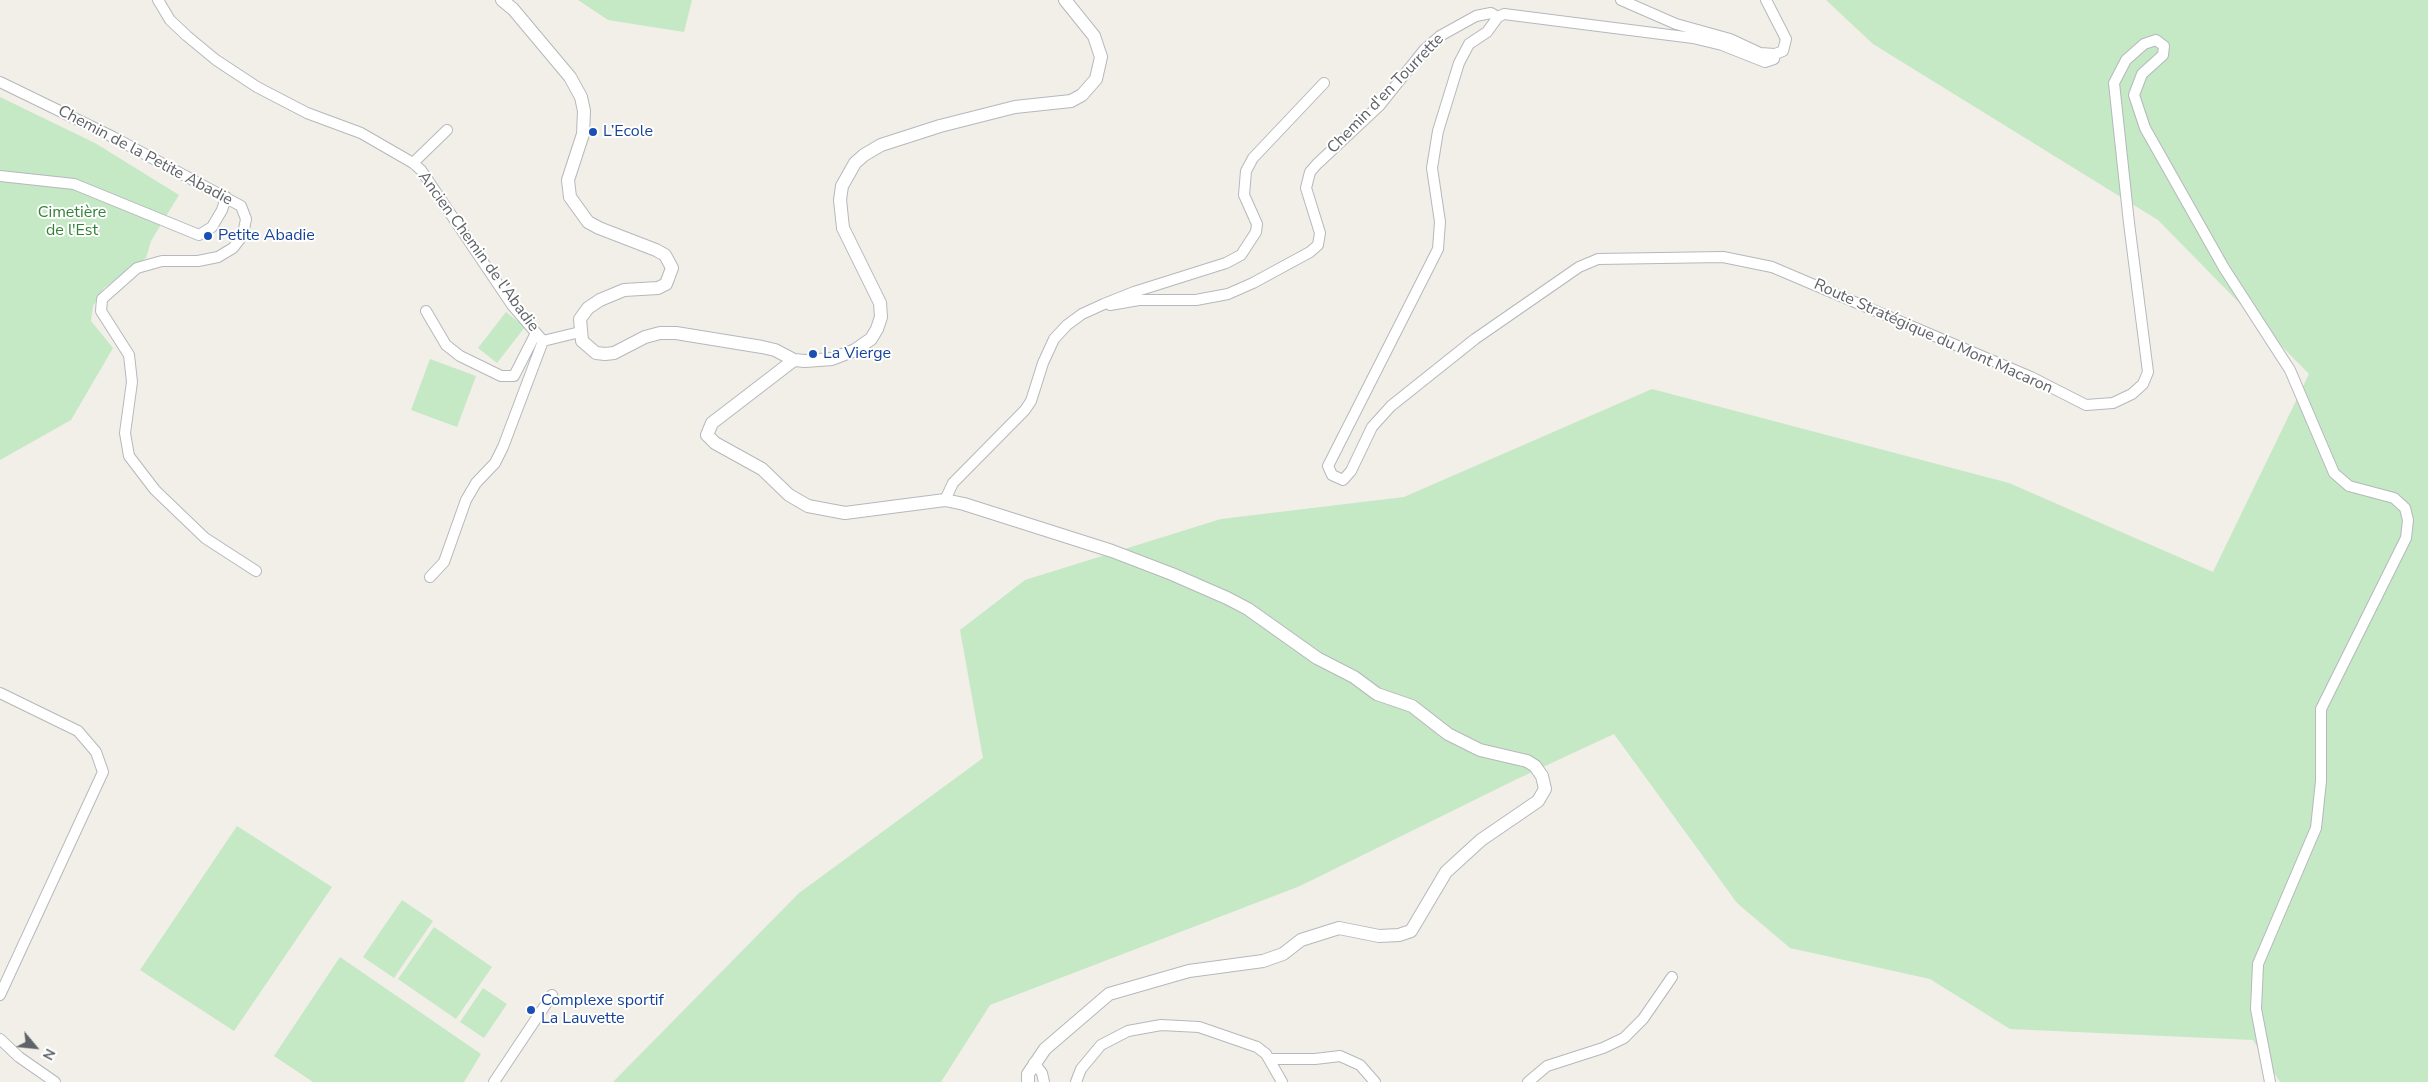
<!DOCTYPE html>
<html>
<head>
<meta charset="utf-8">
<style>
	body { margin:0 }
	#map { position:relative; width:2428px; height:1082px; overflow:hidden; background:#f1efe8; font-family:"Nunito Sans",sans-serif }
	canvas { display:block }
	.north { position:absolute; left:10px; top:1022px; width:50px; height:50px; -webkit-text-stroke:4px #fff; paint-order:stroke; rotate:118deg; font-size:14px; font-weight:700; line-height:20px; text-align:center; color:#5f6368 }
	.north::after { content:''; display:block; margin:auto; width:18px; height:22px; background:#5f6368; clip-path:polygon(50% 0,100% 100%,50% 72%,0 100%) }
</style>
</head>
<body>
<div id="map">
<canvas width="2428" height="1082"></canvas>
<div class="north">N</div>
</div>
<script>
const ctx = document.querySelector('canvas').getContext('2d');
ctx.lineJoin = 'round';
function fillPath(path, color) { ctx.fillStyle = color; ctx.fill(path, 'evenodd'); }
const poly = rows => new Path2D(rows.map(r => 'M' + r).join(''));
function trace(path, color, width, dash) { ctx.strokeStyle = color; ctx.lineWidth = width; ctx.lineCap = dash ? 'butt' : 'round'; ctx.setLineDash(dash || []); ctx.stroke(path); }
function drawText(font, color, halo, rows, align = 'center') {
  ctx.font = font + ' "Nunito Sans",sans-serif'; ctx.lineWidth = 4; ctx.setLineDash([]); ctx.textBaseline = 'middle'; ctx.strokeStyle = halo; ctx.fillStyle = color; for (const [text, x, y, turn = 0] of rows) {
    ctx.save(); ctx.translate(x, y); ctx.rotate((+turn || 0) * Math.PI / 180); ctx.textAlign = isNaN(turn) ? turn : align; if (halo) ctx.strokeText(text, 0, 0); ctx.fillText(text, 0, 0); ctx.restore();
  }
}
const green = poly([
	[578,0,692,0,684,32,608,20],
	[1826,0,2428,0,2428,1082,2280,1082,2253,1040,2010,1029,1930,979,1790,948,1737,903,1614,734,1515,780,1300,886,990,1005,941,1082,613,1082,799,893,983,758,960,630,1025,580,1221,519,1404,497,1652,389,2009,483,2213,572,2309,374,2158,220,1873,44],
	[0,97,95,143,179,195,151,241,146,258,104,288,93,306,91,321,113,348,71,420,0,460],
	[506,312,525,327,497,363,478,348],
	[430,359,476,376,457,427,411,410],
	[237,826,332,887,234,1031,140,970],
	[402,900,433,921,394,978,363,957],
	[434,927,492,967,456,1019,398,979],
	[340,957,481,1054,464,1082,313,1082,274,1056],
	[483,988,507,1004,484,1038,460,1022]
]);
const minor = poly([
	[158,0,170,20,187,36,216,60,257,87,307,113,361,133,413,163,421,170,512,305,543,341,580,332],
	[1621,0,1676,24,1730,39,1760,53,1775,54,1783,51,1786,39,1766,0],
	[1775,54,1774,59,1765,62,1722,45,1693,38,1504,14,1498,17,1487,32,1469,44,1459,63,1438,131,1432,168,1440,222,1438,249,1328,466,1332,475,1343,480,1351,471,1372,427,1391,406,1475,339,1579,267,1598,259,1723,257,1772,267,2031,377,2086,405,2113,403,2132,394,2143,384,2148,372,2129,223,2114,83,2126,60,2144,44,2156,40,2164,46,2163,55,2142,74,2134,95,2145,128,2224,268,2290,370,2334,473,2349,486,2394,498,2405,508,2408,520,2406,538,2321,709,2321,781,2316,828,2258,964,2256,1009,2270,1082],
	[0,82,113,137,241,206,246,219,243,235,233,248,218,257,198,261,162,261,137,268,102,299,101,311,129,355,132,382,125,433,129,456,155,490,205,538,256,571],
	[413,163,447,130],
	[0,176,74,184,199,235,212,227,222,210,226,197],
	[1110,305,1139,300,1196,300,1228,294,1253,283,1310,252,1318,245,1320,233,1306,188,1310,172,1317,164,1380,105,1424,50,1440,36,1476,16,1491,13,1498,17],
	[426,311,446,345,460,356,501,376,514,376,536,333],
	[945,500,953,483,1025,410,1031,401,1043,363,1054,339,1067,325,1082,314,1104,304,1134,292,1226,263,1241,255,1256,232,1257,224,1244,195,1246,171,1253,158,1324,83],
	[430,577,444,562,466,500,476,483,495,463,503,447,543,341],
	[0,693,78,731,96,752,103,772,0,995],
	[0,1039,19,1057,55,1082],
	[1269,1059,1315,1059,1340,1056,1360,1065,1375,1082],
	[1034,1063,1042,1073,1044,1082],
	[494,1082,552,995],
	[1076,1082,1081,1069,1101,1045,1128,1031,1161,1025,1199,1027,1257,1047,1266,1054,1282,1082],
	[1528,1082,1547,1066,1603,1048,1624,1038,1643,1019,1672,977]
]);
const tertiary = poly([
	[502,0,513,9,570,77,581,97,584,111,583,134,568,180,570,197,588,222,599,228,656,250,665,255,672,268,666,284,658,288,624,290,600,300,588,308,580,319,582,341,596,353,605,354,614,353,645,337,660,333,676,333,762,347,775,350,794,360,805,361,832,359,855,350,871,339,877,329,881,317,880,303,843,228,840,200,842,186,855,163,864,155,881,145,940,126,1015,107,1071,101,1082,95,1096,79,1101,57,1094,36,1065,0],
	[794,360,712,423,707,435,715,443,762,469,789,495,808,506,845,513,945,500,964,504,1112,551,1172,574,1227,598,1248,609,1317,658,1354,677,1377,694,1412,706,1448,734,1480,750,1527,761,1535,766,1542,776,1545,789,1538,801,1481,840,1446,872,1411,931,1399,935,1379,936,1339,928,1301,940,1283,954,1263,961,1189,971,1109,994,1045,1049,1028,1074,1028,1082]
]);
const markers = [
	[593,132,5,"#1a4fb4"],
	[208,236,5,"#1a4fb4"],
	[813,354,5,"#1a4fb4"],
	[531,1010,5,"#1a4fb4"]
];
const streetNames = [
	["Chemin d'en Tourrette",1386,94,-46],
	["Chemin de la Petite Abadie",145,156,28],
	["Ancien Chemin de l'Abadie",478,252,54],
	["Route Stratégique du Mont Macaron",1933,337,24]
];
const transitNames = [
	["L’Ecole",603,132],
	["Petite Abadie",218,236],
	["La Vierge",823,354],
	["Complexe sportif",541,1001],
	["La Lauvette",541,1019]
];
const parkNames = [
	["Cimetière",72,213],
	["de l'Est",72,231]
];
fillPath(green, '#c5e8c5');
trace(minor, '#b5b8bc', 12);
trace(tertiary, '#b5b8bc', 14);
trace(minor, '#fff', 10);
trace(tertiary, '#fff', 12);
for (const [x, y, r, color] of markers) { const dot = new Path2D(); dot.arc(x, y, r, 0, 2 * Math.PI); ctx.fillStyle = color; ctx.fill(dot); trace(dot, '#fff', 2); }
drawText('16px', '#5f6368', '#fff', streetNames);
drawText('16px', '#164399', '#fff', transitNames, 'left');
drawText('16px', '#348238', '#fff', parkNames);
</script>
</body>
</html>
